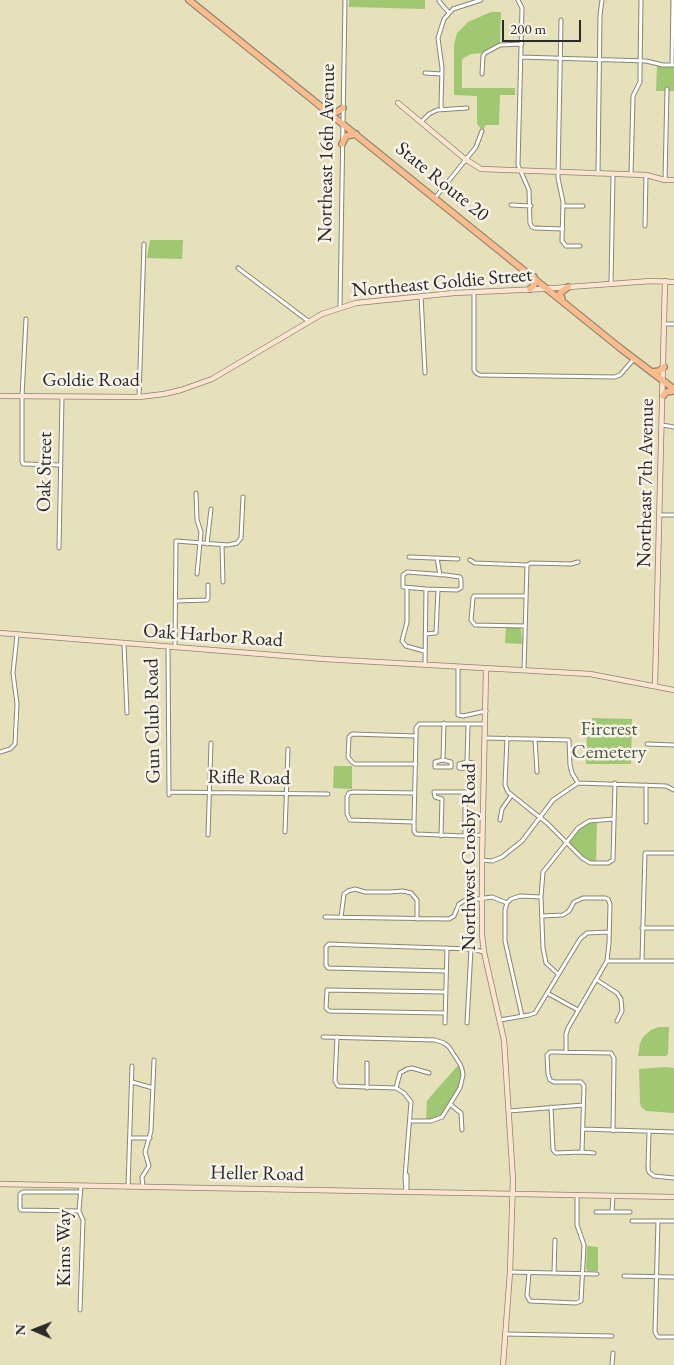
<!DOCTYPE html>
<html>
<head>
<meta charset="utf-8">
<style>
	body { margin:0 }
	#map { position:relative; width:674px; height:1365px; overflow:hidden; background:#e6e0bb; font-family:"EB Garamond",serif }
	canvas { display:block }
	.north { position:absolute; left:10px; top:1305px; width:50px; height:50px; -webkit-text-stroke:4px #f7f3e8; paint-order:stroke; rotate:271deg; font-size:14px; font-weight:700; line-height:20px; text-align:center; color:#2b2b2b }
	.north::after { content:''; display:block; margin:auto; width:18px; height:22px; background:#2b2b2b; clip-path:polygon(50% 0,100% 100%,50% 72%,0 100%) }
	.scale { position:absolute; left:502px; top:20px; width:79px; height:22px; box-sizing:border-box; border:2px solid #2b2b2b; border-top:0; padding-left:6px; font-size:15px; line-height:18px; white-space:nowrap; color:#2b2b2b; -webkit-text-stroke:4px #f7f3e8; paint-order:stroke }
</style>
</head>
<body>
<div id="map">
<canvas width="674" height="1365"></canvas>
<div class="north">N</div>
<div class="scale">200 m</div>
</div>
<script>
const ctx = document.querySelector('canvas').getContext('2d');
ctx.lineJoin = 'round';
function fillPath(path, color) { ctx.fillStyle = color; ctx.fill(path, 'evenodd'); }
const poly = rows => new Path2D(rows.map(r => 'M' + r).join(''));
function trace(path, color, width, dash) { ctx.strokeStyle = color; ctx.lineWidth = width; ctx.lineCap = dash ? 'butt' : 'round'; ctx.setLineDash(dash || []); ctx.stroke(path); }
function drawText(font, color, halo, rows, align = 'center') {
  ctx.font = font + ' "EB Garamond",serif'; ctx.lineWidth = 5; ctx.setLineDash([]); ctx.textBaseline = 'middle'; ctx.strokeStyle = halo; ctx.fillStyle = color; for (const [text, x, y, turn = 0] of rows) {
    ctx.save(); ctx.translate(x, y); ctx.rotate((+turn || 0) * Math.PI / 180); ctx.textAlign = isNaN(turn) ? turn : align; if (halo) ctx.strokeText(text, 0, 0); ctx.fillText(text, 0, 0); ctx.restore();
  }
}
const green = poly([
	[349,0,425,0,425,9,349,7],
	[491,12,501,12,500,45,485,53,471,54,462,59,462,88,515,88,515,95,500,95,499,125,486,125,482,131,477,123,477,96,454,95,454,45,457,33,468,22],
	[657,66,674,67,674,91,656,91],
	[150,240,183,240,182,259,147,258],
	[506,627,521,628,522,644,505,643],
	[592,718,632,719,631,764,586,764,587,723,592,723],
	[334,766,352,766,352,789,333,788],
	[597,820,596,864,590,863,567,843,583,824],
	[659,1027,669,1027,668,1054,666,1056,638,1056,640,1043,644,1036,651,1030],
	[460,1063,462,1069,462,1082,442,1117,426,1121,427,1101,431,1096],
	[664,1067,674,1068,674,1113,646,1111,641,1107,640,1103,639,1069],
	[587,1246,598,1247,598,1271,588,1271,586,1269]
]);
const street = poly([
	[518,0,522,8,518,165,529,190,530,223,532,227,535,228,563,229],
	[439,1,449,13],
	[561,20,558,178,563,202,562,241,566,246,580,246],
	[521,57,646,61,663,65,674,65],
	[672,64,673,0],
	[425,73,442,74],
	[482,74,483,56,485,53,500,45,522,44],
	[442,109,441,106,442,68,438,38,444,19,453,9,481,0],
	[422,121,429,114,437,110,467,108],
	[598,174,600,15,602,0],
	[631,175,633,96,640,82,640,72,641,0],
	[665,180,667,89],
	[435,198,476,147,482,131],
	[511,205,531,206],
	[563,206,583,206],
	[645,226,646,175],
	[238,268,308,321],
	[611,284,613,174],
	[474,292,474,370,476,373,480,375,615,377,620,375,634,359],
	[421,296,425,373],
	[340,307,345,0],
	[26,319,22,396,22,461,23,464,25,464,61,465],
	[665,324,674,324],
	[139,397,144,244],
	[662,425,674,427],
	[196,493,197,520,201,532,197,574],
	[660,515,674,515],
	[207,544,211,509],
	[222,545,223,582],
	[59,548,62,397],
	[409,557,458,559],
	[437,558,440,575],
	[470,560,475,563,527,565,531,563,571,564,578,562],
	[407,588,407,622,402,641,406,646,424,651],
	[176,601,207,600,208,598,208,585],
	[525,626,475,625,471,620,473,598,474,596,526,596],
	[425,634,436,633,438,590],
	[124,644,127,713],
	[168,647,169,795],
	[175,647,176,541,228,545,237,543,241,538,243,497],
	[425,664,426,589,403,587,403,575,407,572,446,575,460,577,461,580,461,588,457,590,426,589],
	[458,667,458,715,463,716,486,711],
	[524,670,527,565],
	[485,738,569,740,570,765,572,773,578,783],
	[507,738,505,785,508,792,547,823,582,858,590,863,608,863,613,860,615,783],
	[535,739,537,772],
	[647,744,674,745],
	[0,752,10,749,15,744,17,704,13,673,17,635],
	[443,760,451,762,451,767,435,767,435,762,443,760],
	[443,760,444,723],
	[467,762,474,763,475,767,474,769,459,768,459,764,467,762],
	[467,762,468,725],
	[416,764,355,764,352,762,348,757,349,737,352,734,416,736],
	[169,792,328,794],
	[500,820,502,809,511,796],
	[414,822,350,820,347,814,347,797,349,793,353,792,415,793],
	[646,822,646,785],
	[285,832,288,749],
	[208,835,211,743],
	[482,835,465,836,416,834,414,831,414,822,416,736,416,728,419,724,485,724],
	[441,836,442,799,435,797,434,792,473,792,474,793,473,797,466,799,465,801,465,836],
	[482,860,492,861,502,857,522,841,553,800,578,783,666,786,674,790],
	[507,903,505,910,505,941,522,1016],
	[542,916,563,915,569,911,574,902,583,898,605,898,608,899,610,904,609,943,607,961,568,1028,566,1034,566,1052],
	[325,917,449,919,454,916,459,904,464,901,492,897,507,903,511,899,520,896,541,897],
	[341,917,344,894,348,891,355,889,365,892,390,892,403,891,411,893,417,900,417,919],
	[642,928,674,928],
	[642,960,645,853,674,853],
	[607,961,674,961],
	[445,971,328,968,326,965,326,947,329,944,353,945,471,949,484,952],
	[558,974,546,963,543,948,541,897,543,872,578,828,589,821,614,819],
	[597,980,617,993,621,999,622,1011,617,1021],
	[445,992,327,990,326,1008,329,1011,445,1013],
	[547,993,578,1010],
	[500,1020,529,1015,535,1013,580,939,587,933,609,932],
	[445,1023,447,948],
	[467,1023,471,949],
	[323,1037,435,1040,444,1043,449,1047,460,1064,462,1069,463,1075,460,1088,442,1117,431,1121,410,1121],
	[337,1037,335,1081,338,1086,396,1088,404,1093,411,1102,405,1177,406,1192],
	[132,1082,153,1088],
	[367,1088,367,1063],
	[396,1088,400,1073,407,1069,412,1068,429,1073],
	[451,1105,461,1113,462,1130],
	[551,1107,553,1150,556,1153,582,1152,584,1086,581,1082,554,1082,550,1080,548,1074,547,1055,550,1052,552,1052,611,1053,614,1058,613,1131],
	[509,1111,583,1105],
	[583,1129,674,1132],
	[649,1132,648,1168,649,1172,654,1176,674,1178],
	[130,1138,150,1138],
	[582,1152,594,1153],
	[407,1175,407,1188],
	[128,1187,132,1066],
	[143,1187,142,1177,149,1166,145,1152,151,1131,154,1060],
	[79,1211,21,1210,20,1208,20,1194,23,1192,80,1192],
	[596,1212,630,1212],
	[612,1212,613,1196],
	[632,1221,674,1221],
	[658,1221,655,1332,658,1337,674,1337],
	[510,1272,597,1274],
	[529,1273,527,1296,530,1301,576,1303,581,1301,584,1245,577,1225,577,1195],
	[554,1273,555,1240],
	[624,1276,674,1277],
	[80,1310,83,1220,79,1211,81,1186],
	[505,1334,612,1336],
	[612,1365,613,1353]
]);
const secondary = poly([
	[398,103,465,159,481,169,646,175,665,180,674,180],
	[0,396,139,397,164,394,181,390,212,379,322,314,356,303,454,293,541,289,651,281,674,282],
	[0,633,324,659,590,674,674,690],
	[486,669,482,860,482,935,484,952,504,1040,513,1180,510,1272,503,1365],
	[655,686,665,281],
	[0,1184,674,1197]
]);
const primary = poly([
	[189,0,620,348,674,389],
	[331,113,337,112,343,108],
	[342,144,346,136,356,134],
	[530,289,534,285,534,277],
	[562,299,560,293,568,287],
	[652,372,659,371,664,367],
	[663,396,666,392,674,391]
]);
const streetNames = [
	["Northeast 16th Avenue",327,153,-89],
	["State Route 20",442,182,39],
	["Northeast Goldie Street",442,283,-5],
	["Goldie Road",91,381],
	["Oak Street",45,472,-89],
	["Northeast 7th Avenue",646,483,-89],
	["Oak Harbor Road",213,636,4],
	["Gun Club Road",153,721,-91],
	["Rifle Road",249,778,1],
	["Northwest Crosby Road",470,857,-90],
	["Heller Road",257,1174,1],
	["Kims Way",65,1248,-90]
];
const parkNames = [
	["Fircrest",609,730],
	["Cemetery",609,753]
];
fillPath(green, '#a0c772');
trace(street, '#888673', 5);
trace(secondary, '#888673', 6);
trace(primary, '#888673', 8);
trace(street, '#fff', 3);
trace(secondary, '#fde4d1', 4.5);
trace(primary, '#fbbb8d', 5.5);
drawText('20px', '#2b2b2b', '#f7f3e8', streetNames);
drawText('20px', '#4e5a40', '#f7f3e8', parkNames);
</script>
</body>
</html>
